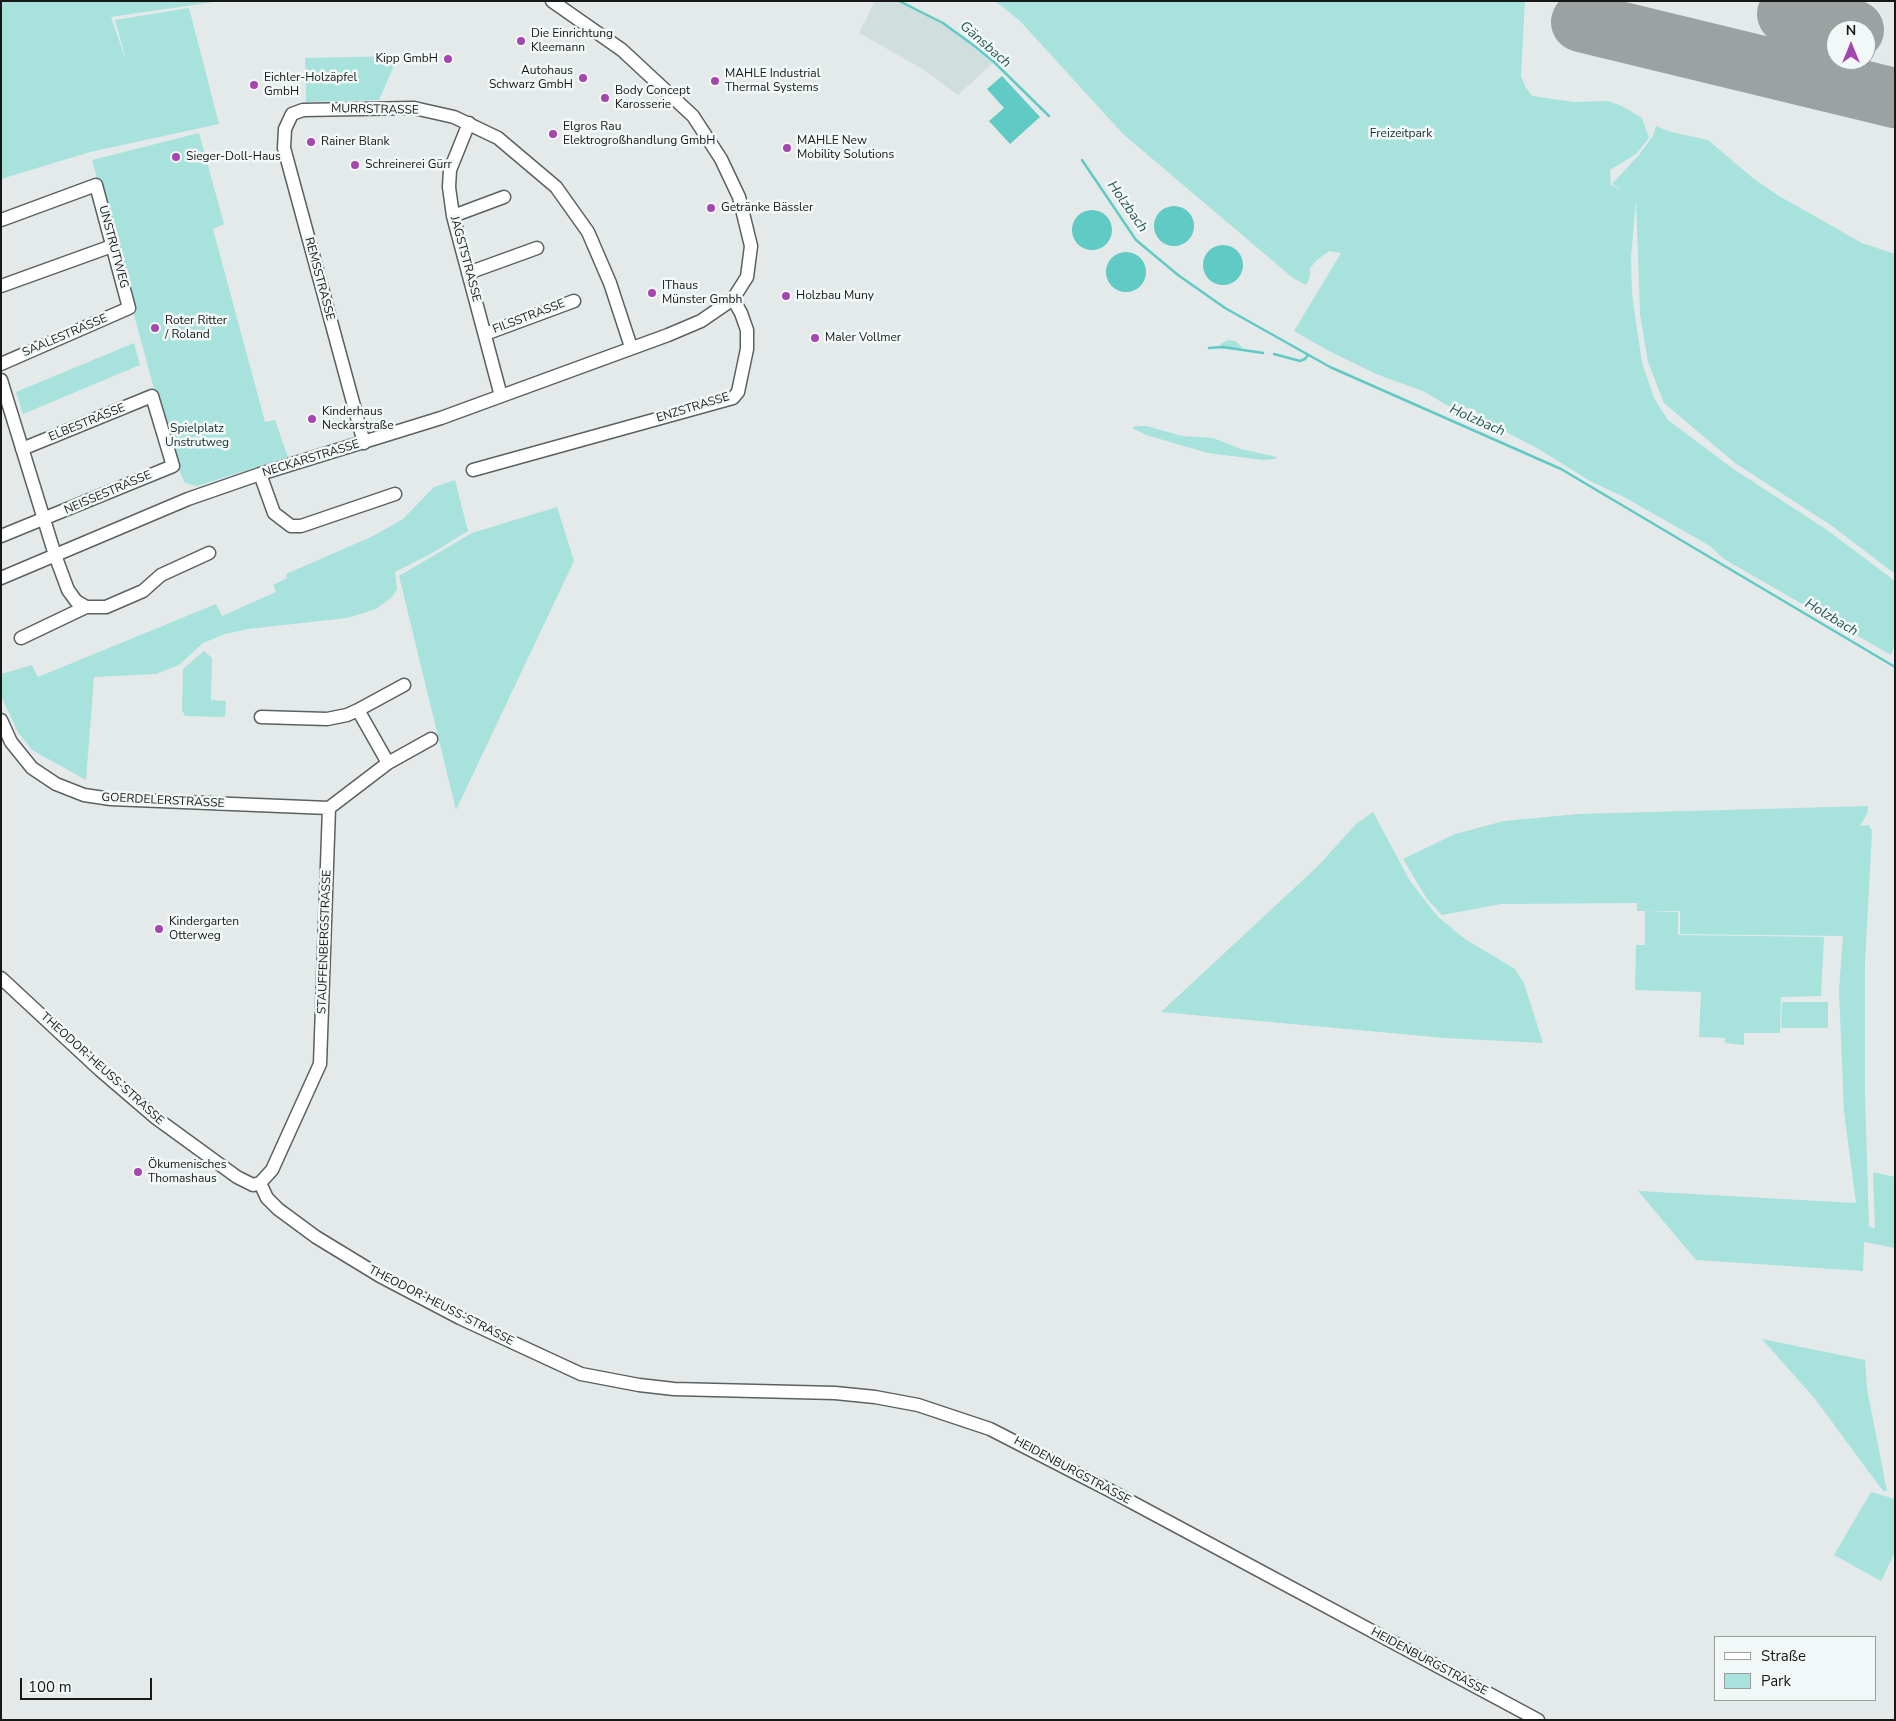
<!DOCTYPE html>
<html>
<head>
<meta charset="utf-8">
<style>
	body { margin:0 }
	#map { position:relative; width:1896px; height:1721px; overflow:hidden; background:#e4eaea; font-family:"Nunito Sans",sans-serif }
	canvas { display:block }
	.frame { position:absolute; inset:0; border:2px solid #171919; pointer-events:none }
	.legend { position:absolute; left:1714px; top:1636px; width:162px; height:65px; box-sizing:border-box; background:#f2f8f7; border:1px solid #9a9f9e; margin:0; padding:6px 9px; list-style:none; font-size:15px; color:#171919 }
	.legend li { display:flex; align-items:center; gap:10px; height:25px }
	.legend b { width:25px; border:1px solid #9a9f9e }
	.north { position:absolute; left:1826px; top:20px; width:50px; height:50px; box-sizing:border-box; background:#f2f8f7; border:1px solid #9a9f9e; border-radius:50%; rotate:0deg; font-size:14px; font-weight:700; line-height:20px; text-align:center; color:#171919 }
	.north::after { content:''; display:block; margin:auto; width:18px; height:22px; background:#a546ae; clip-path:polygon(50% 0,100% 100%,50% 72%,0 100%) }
	.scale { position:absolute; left:20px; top:1678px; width:132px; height:22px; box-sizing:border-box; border:2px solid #171919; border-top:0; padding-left:6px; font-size:15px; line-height:18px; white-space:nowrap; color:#171919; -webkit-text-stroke:4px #f2f8f7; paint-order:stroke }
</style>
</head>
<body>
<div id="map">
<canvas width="1896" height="1721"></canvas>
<div class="frame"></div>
<ul class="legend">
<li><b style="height:6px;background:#fff"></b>Straße</li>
<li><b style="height:14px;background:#a7e2dd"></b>Park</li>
</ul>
<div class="north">N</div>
<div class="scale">100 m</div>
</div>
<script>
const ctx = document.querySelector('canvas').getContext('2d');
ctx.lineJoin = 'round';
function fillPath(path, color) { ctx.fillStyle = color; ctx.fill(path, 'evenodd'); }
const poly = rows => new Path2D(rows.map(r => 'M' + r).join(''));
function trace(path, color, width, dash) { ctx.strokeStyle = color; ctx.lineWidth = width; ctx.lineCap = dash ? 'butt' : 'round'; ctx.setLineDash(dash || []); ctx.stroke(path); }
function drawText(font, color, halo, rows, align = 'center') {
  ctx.font = font + ' "Nunito Sans",sans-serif'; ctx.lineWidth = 5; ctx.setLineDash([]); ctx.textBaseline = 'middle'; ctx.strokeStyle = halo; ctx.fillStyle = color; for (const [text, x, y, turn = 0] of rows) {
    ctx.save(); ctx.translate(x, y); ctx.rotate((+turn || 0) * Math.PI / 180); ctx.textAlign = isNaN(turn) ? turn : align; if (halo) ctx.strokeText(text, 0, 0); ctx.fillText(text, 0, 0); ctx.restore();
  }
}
const built = poly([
	[875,1,897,1,942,23,993,63,958,95,924,70,859,33]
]);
const green = poly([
	[1,1,220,1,111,17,127,63,115,20,189,8,219,124,90,152,1,179],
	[995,1,1525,1,1521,76,1526,88,1532,96,1574,102,1608,101,1622,106,1642,118,1649,138,1636,154,1610,170,1611,185,1624,192,1612,184,1638,156,1653,136,1656,126,1671,132,1708,140,1754,179,1779,196,1862,243,1895,254,1895,574,1832,526,1735,463,1664,403,1648,362,1640,314,1636,200,1631,258,1632,294,1642,363,1654,398,1668,420,1732,468,1827,530,1895,581,1895,644,1891,655,1724,559,1710,546,1624,497,1590,481,1537,448,1485,421,1474,409,1448,406,1425,392,1376,374,1327,350,1294,331,1341,253,1329,251,1318,259,1310,268,1310,277,1306,285,1293,278,1123,134,1020,21],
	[398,56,379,100,306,102,305,58],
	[199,133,224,224,213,229,265,422,275,420,288,457,197,486,185,483,172,455,92,160],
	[1228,340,1235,341,1242,347,1239,350,1223,349,1220,344],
	[134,343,140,365,23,414,16,392],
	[1135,426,1147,426,1182,436,1213,438,1241,449,1277,457,1275,459,1263,460,1208,453,1146,435,1132,428],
	[455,480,468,531,434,552,395,572,397,589,393,596,376,609,347,618,248,629,225,634,203,643,179,665,156,674,94,677,86,780,32,750,18,732,1,696,1,674,32,665,38,677,216,604,222,616,276,592,273,585,287,578,286,574,373,536,403,519,434,487],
	[557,507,574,561,456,810,399,576,472,533],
	[204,651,212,658,211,700,226,701,225,717,185,716,182,710,183,669],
	[1868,806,1868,812,1860,826,1869,825,1872,831,1865,963,1865,1095,1869,1227,1875,1228,1873,1172,1895,1177,1895,1248,1864,1242,1863,1271,1696,1260,1638,1191,1856,1203,1844,1112,1839,991,1843,936,1680,934,1680,911,1637,911,1637,903,1501,904,1442,915,1427,899,1403,859,1455,834,1504,821,1579,814],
	[1373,812,1410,881,1438,917,1465,939,1515,969,1524,983,1543,1043,1445,1038,1161,1012,1318,866,1356,824],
	[1645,911,1678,912,1678,935,1824,937,1821,996,1781,997,1780,1033,1744,1033,1744,1045,1725,1043,1725,1038,1699,1037,1701,992,1635,990,1636,945,1645,945],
	[1782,1002,1828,1002,1828,1028,1781,1028],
	[1762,1339,1865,1360,1867,1389,1887,1491,1883,1491,1815,1399],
	[1871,1492,1895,1499,1895,1552,1881,1581,1834,1555]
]);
const water = poly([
	[1002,76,1040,117,1010,144,989,121,1004,108,987,89],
	'1154 226a20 20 0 1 1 40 0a20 20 0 1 1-40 0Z',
	'1072 230a20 20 0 1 1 40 0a20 20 0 1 1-40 0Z',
	'1203 265a20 20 0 1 1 40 0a20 20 0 1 1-40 0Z',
	'1106 272a20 20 0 1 1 40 0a20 20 0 1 1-40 0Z'
]);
const stream = poly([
	[899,1,943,23,973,45,994,62,1049,116],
	[1082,160,1136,240,1178,275,1225,308,1330,367,1561,469,1895,667],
	[1209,348,1223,347,1263,353],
	[1274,354,1300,361,1305,359,1308,355]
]);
const runway = poly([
	[1787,14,1854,30],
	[1581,22,1895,98]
]);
const minor = poly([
	[469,123,450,170,449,187,453,216,501,396],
	[453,216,504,197],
	[1,220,96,185,129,308,1,364],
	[468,273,537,248],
	[1,286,112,246],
	[485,334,574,301],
	[1,380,55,555,68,590,76,601,86,607,106,607,143,591,161,575,209,553],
	[364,443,284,148,285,129,292,114,303,110,414,108,454,117,498,138,556,187,588,232,610,283,631,347],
	[473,470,733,398,738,392,747,349,747,330,741,313,733,299],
	[260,474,274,513,291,526,301,526,395,494],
	[1,536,173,466,152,396,22,449],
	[1,578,188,499,260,474,441,418,668,335,701,321,733,299,747,277,751,246,739,197,721,159,693,116,622,50,552,1],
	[21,638,86,607],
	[261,717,327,719,347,715,358,710],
	[1,720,11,742,32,768,56,784,84,795,111,799,329,808],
	[388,763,358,710,404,685],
	[1,978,100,1070,156,1118,237,1177,253,1185,260,1183,272,1170,320,1064,329,808,388,763,431,739],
	[260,1183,267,1198,278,1209,316,1237,380,1276,460,1318,581,1374,639,1385,674,1389,835,1393,875,1397,918,1405,990,1429,1111,1491,1538,1720]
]);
const markers = [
	[521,41,5,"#a546ae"],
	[448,59,5,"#a546ae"],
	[583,78,5,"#a546ae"],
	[715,81,5,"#a546ae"],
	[254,85,5,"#a546ae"],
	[605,98,5,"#a546ae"],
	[553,134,5,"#a546ae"],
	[311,142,5,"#a546ae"],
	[787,148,5,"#a546ae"],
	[176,157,5,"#a546ae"],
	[355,165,5,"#a546ae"],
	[711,208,5,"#a546ae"],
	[652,293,5,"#a546ae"],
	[786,296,5,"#a546ae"],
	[155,328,5,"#a546ae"],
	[815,338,5,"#a546ae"],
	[312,419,5,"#a546ae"],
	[159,929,5,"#a546ae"],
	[138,1172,5,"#a546ae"]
];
const poiNames = [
	["Die Einrichtung",531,34],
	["Kleemann",531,48],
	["Kipp GmbH",438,59,"right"],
	["Autohaus",573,71,"right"],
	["Schwarz GmbH",573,85,"right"],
	["MAHLE Industrial",725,74],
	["Thermal Systems",725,88],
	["Eichler-Holzäpfel",264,78],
	["GmbH",264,92],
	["Body Concept",615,91],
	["Karosserie",615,105],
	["Elgros Rau",563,127],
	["Elektrogroßhandlung GmbH",563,141],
	["MAHLE New",797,141],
	["Mobility Solutions",797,155],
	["Rainer Blank",321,142],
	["Sieger-Doll-Haus",186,157],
	["Schreinerei Gürr",365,165],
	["Getränke Bässler",721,208],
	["IThaus",662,286],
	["Münster Gmbh",662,300],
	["Holzbau Muny",796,296],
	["Roter Ritter",165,321],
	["/ Roland",165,335],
	["Maler Vollmer",825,338],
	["Kinderhaus",322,412],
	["Neckarstraße",322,426],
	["Kindergarten",169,922],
	["Otterweg",169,936],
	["Ökumenisches",148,1165],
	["Thomashaus",148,1179]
];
const streetNames = [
	["MURRSTRASSE",375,110,1],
	["UNSTRUTWEG",113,247,75],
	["JAGSTSTRASSE",465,259,75],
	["REMSSTRASSE",319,279,75],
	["FILSSTRASSE",529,317,-21],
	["SAALESTRASSE",65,336,-23],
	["ENZSTRASSE",693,408,-17],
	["ELBESTRASSE",87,423,-22],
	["NECKARSTRASSE",311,459,-17],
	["NEISSESTRASSE",108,493,-23],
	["GOERDELERSTRASSE",163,801,3],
	["STAUFFENBERGSTRASSE",325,942,-88],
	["THEODOR-HEUSS-STRASSE",102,1069,42],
	["THEODOR-HEUSS-STRASSE",441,1306,27],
	["HEIDENBURGSTRASSE",1072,1471,28],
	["HEIDENBURGSTRASSE",1429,1662,28]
];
const parkNames = [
	["Freizeitpark",1401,134],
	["Spielplatz",197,429],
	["Unstrutweg",197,443]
];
const waterNames = [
	["Gänsbach",985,45,41],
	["Holzbach",1127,207,55],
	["Holzbach",1477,421,24],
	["Holzbach",1831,618,31]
];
fillPath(built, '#d0dfde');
fillPath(green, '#a7e2dd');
fillPath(water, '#60cac4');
trace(stream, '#60cac4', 2.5);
trace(runway, '#9ca2a2', 60);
trace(minor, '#5b6060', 15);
trace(minor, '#fff', 12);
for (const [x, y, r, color] of markers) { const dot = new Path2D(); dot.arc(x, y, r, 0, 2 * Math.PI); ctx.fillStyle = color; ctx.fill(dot); trace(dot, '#f2f8f7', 2); }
drawText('12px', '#171919', '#f2f8f7', poiNames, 'left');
drawText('12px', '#171919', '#f2f8f7', streetNames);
drawText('12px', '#192d2c', '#f2f8f7', parkNames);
drawText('italic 14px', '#275653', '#f2f8f7', waterNames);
</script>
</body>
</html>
